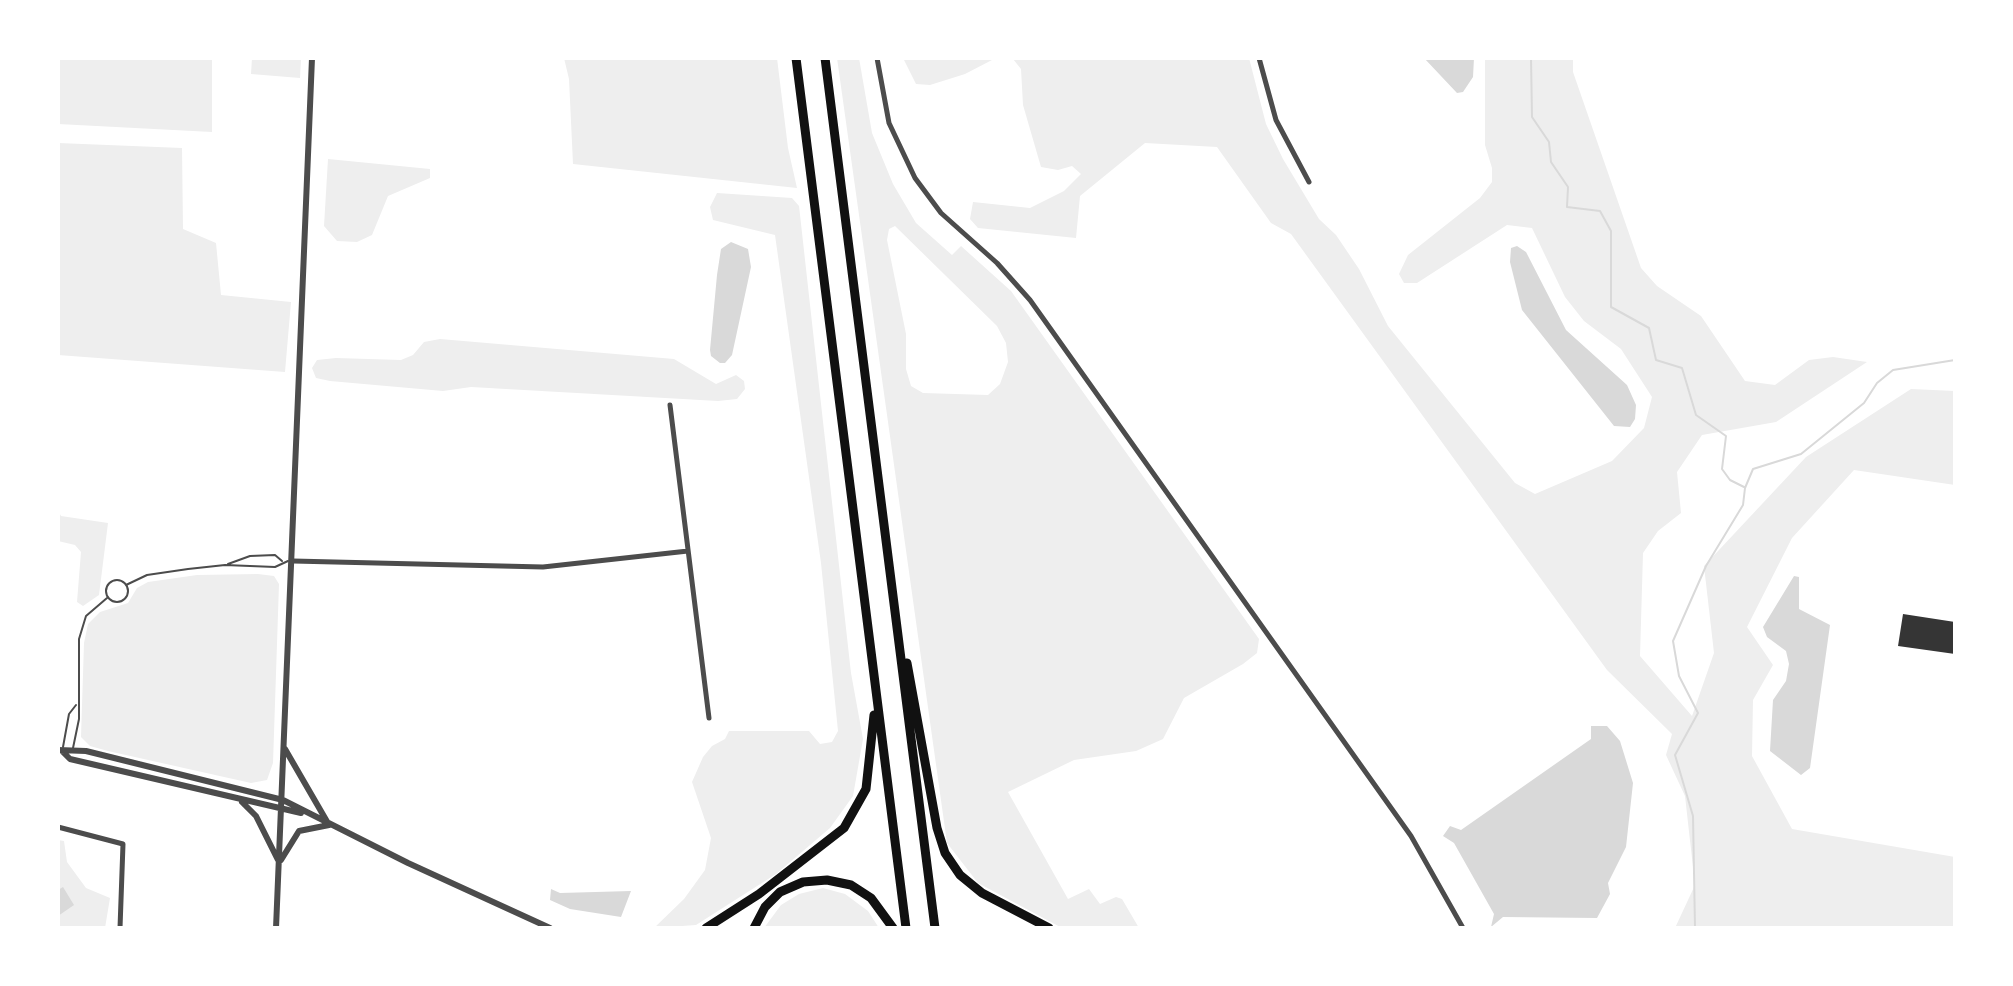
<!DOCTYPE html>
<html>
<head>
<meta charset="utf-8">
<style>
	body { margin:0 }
	#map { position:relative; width:2013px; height:986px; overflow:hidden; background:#fff; font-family:"Sofia Sans Condensed",sans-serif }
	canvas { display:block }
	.frame { position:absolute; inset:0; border:60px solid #fff; pointer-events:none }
</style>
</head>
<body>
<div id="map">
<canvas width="2013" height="986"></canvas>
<div class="frame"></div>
</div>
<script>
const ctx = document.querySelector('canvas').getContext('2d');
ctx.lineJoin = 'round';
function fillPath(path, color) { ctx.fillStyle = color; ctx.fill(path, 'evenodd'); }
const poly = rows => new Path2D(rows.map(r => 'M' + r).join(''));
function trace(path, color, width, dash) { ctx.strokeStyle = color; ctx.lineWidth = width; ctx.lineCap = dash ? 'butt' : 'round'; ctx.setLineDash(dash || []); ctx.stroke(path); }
const green = poly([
	[58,58,212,58,212,132,58,124],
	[252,58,301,58,300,78,251,74],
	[564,58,777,58,788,148,797,188,573,164,569,79],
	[837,58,859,58,872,133,893,184,916,223,952,255,961,246,1011,291,1259,639,1257,653,1243,664,1184,698,1163,739,1136,751,1074,760,1008,792,1068,899,1089,889,1100,904,1116,897,1122,899,1139,928,1062,928,978,883,947,843],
	[895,226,997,326,1006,343,1008,362,1000,384,988,395,923,393,911,386,906,369,906,334,887,240,889,229],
	[903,58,1249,58,1266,124,1283,159,1319,219,1336,235,1359,269,1388,326,1515,483,1535,494,1612,461,1644,428,1652,397,1621,349,1584,321,1565,297,1532,228,1507,225,1417,283,1404,283,1399,274,1408,255,1480,198,1492,182,1492,168,1485,145,1485,58,1573,58,1573,72,1641,268,1657,286,1701,316,1745,381,1775,385,1809,360,1833,357,1867,362,1776,422,1702,435,1677,472,1681,513,1658,531,1643,553,1640,656,1692,716,1714,653,1704,566,1806,457,1911,389,1955,391,1955,485,1854,470,1792,538,1747,627,1773,665,1753,700,1752,756,1792,829,1955,857,1955,928,1675,928,1695,885,1685,796,1666,755,1672,734,1607,670,1291,234,1271,223,1217,147,1145,143,1080,196,1076,238,978,228,970,219,973,202,1030,208,1064,191,1081,174,1072,166,1058,170,1041,167,1023,105,1021,69,1013,59,992,60,965,74,930,85,916,84],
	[58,143,182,148,183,229,216,243,221,295,291,302,285,372,58,355],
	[328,159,430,169,430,178,388,196,372,235,357,242,337,241,324,226],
	[717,193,792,198,799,206,851,673,863,739,853,796,830,828,776,874,696,925,654,928,684,899,705,870,711,838,692,782,703,757,712,746,725,739,729,731,809,731,820,744,832,742,838,731,821,563,775,235,713,220,710,207],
	[440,339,674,359,716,384,736,375,744,381,745,389,737,399,718,401,471,387,443,391,330,381,316,378,312,368,317,360,336,358,401,360,413,355,424,342],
	[58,510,61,516,108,523,99,595,83,606,77,602,81,552,75,545,58,541],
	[258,574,274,576,279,584,273,763,267,780,251,783,108,751,90,746,81,737,84,643,88,624,100,612,128,603,137,588,148,582,197,575],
	[58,840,64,841,67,862,86,888,110,898,105,928,58,928],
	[823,888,845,894,868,911,879,928,764,928,781,905,799,894]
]);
const water = poly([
	[1424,58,1474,58,1473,77,1463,92,1457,93],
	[731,242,748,249,751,267,732,355,725,363,720,363,711,356,710,350,717,275,721,249],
	[1517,246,1526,252,1566,330,1627,385,1636,405,1635,419,1630,427,1614,426,1522,310,1510,262,1511,248],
	[1794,576,1799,577,1799,609,1830,625,1810,768,1801,775,1770,751,1773,700,1786,681,1789,664,1786,651,1767,637,1763,627],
	[1591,726,1607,726,1620,741,1633,783,1626,847,1608,883,1610,894,1597,918,1503,917,1491,927,1494,914,1454,843,1443,836,1450,826,1461,830,1591,739],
	[63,887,74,905,58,916,58,890],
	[551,889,560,893,631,891,621,917,570,909,550,900]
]);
const stream = poly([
	[1531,58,1532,117,1549,142,1551,162,1568,187,1567,207,1600,211,1611,231,1611,307,1649,328,1656,360,1682,368,1696,415,1726,436,1722,469,1730,480,1744,487],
	[1695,928,1693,816,1675,755,1698,713,1679,676,1673,641,1706,566,1743,505,1745,488,1753,469,1801,454,1864,403,1877,383,1893,370,1955,360]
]);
const building = poly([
	[1903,614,1955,622,1955,654,1898,646]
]);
const service = poly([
	[228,564,250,556,275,555,282,561],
	'106 591a11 11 0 1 1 22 0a11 11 0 1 1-22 0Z',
	[126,585,147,575,188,569,225,565,275,567,288,561],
	[63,747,69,714,76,705],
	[73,748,79,719,79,639,86,616,107,598]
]);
const minor = poly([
	[877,58,889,123,915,178,941,213,997,263,1030,300,1411,836,1463,928],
	[1259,58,1276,120,1309,182],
	[670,405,709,718],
	[293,561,543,567,688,551],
	[58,827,123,844,120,928]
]);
const tertiary = poly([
	[285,749,329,825],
	[58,750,86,751,283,800,408,863,550,928],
	[62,751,70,759,301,813],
	[242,802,256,816,278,860],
	[281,860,299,831,329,825],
	[276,928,312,58]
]);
const motorway = poly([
	[796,58,906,928],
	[825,58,935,928],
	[907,663,937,828,945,853,960,875,982,893,1049,928],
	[706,928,759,894,844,828,866,789,874,715],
	[754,928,765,907,780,892,803,882,827,880,851,885,871,898,893,928]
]);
fillPath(green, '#eee');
fillPath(water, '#d9d9d9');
trace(stream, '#d9d9d9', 2);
fillPath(building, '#353535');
trace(service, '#4c4c4c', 2);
trace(minor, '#4c4c4c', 5);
trace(tertiary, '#4c4c4c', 6);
trace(motorway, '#111', 9);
</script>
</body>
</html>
